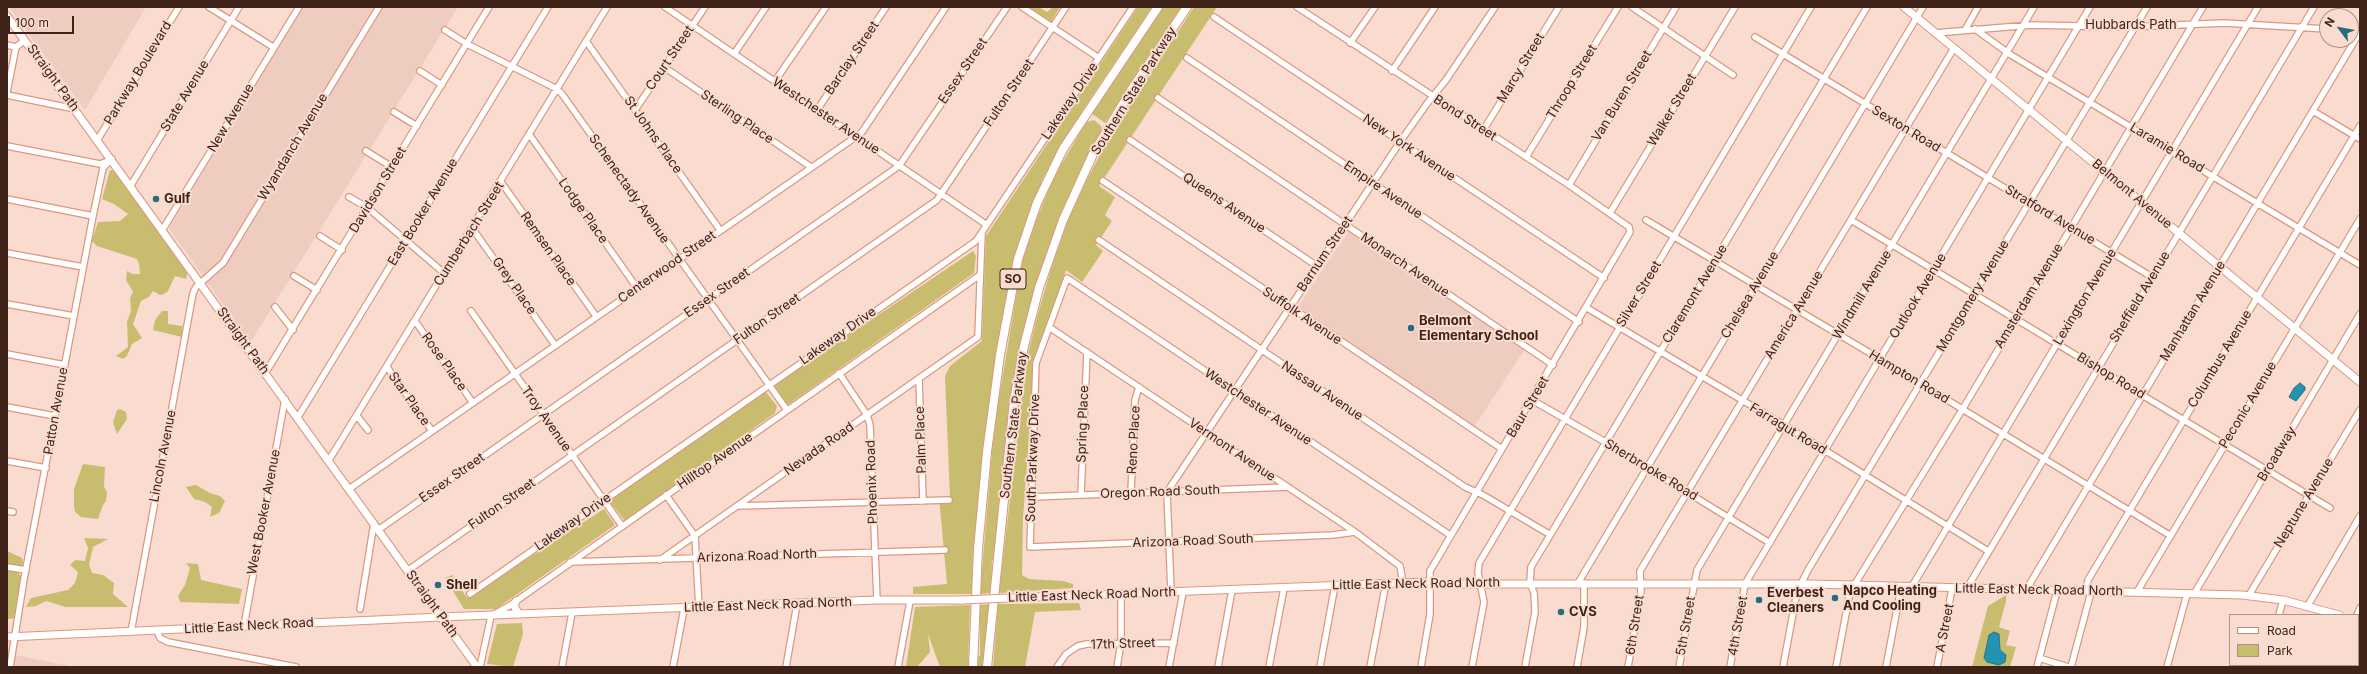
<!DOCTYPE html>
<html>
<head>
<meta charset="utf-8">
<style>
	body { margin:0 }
	#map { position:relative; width:2367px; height:674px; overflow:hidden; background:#fadbd0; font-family:Inter,sans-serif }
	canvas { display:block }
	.frame { position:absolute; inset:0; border:8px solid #3f2319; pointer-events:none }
	.legend { position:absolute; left:2229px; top:614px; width:130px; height:52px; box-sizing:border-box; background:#fadbd0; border:1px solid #af9187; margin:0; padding:5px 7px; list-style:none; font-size:12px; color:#3f2319 }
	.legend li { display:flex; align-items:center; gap:8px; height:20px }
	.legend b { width:20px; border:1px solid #af9187 }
	.north { position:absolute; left:2319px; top:8px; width:40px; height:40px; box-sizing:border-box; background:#fadbd0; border:1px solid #af9187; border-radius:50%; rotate:302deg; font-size:11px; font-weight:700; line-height:16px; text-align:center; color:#3f2319 }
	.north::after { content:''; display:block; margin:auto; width:14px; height:18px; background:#296a7d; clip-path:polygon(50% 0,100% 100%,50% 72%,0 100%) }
	.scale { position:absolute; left:8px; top:16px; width:66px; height:18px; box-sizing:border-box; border:2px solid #3f2319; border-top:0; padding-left:5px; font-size:12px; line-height:14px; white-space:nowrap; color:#3f2319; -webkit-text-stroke:3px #fadbd0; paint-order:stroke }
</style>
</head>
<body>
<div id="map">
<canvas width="2367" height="674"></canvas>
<div class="frame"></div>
<ul class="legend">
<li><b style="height:5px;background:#fff"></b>Road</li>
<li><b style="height:11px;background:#c8bd6f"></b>Park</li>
</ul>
<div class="north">N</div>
<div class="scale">100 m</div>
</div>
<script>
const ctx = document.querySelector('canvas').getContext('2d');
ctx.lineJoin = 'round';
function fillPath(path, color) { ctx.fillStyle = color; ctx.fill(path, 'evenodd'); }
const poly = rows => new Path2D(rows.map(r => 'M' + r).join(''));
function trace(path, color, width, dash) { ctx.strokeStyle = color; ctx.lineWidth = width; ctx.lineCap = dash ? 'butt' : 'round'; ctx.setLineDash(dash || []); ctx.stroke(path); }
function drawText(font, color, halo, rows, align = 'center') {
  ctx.font = font + ' Inter,sans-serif'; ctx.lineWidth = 4; ctx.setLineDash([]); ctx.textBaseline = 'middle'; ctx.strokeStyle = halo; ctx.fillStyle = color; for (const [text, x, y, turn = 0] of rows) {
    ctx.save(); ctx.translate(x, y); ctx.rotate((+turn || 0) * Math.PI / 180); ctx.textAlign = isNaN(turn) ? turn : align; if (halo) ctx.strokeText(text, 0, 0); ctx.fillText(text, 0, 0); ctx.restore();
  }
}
const built = poly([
	[9,7,146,7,85,110],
	[303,7,458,7,250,343,169,228],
	[1349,231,1525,349,1474,427,1298,307],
	[15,655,75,667,13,667]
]);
const green = poly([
	[1029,7,1039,7,1047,12,1053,7,1060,7,1051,22],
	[1138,7,1152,7,1083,110,1043,178,1015,254,995,367,975,549,973,548,972,594,913,594,913,587,947,584,939,497,950,498,945,376,950,366,982,341,986,236],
	[1163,7,1183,7,1105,123,1091,113],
	[1194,7,1217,7,1099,186,1115,197,1105,215,1112,221,1096,245,1103,251,1082,282,1066,270,1035,358,1023,518,1022,575,1029,579,1063,581,1073,584,1073,588,999,593,1026,362,1037,317,1051,269,1068,220,1085,183,1111,134],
	[1094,120,1101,126,1102,132,1067,201,1038,277,1030,308,1019,356,994,560,992,560,991,593,980,594,994,428,1021,267,1029,237,1054,177,1086,122],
	[110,170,115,171,188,269,186,279,175,276,168,291,164,294,160,295,153,291,149,297,141,301,133,324,142,338,132,344,127,356,123,359,116,356,128,347,127,322,131,311,130,298,133,292,126,280,127,271,132,274,140,274,139,264,137,259,97,246,92,241,98,222,120,221,128,214,114,204,102,199],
	[973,251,976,256,974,273,789,404,786,403,775,387,776,384],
	[162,311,168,311,168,324,182,326,182,337,153,330,155,320],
	[766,392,777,406,775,413,625,521,609,501,760,394],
	[120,409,126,412,127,419,117,434,113,422,117,410],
	[83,464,105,467,104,487,107,492,106,501,103,505,98,519,81,517,75,512,74,506,74,489],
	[196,485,210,493,220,496,225,501,219,513,210,517,212,507,205,502,194,499,186,487],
	[604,509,615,525,496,609,464,609,445,578,452,575,467,598],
	[84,538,108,539,93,547,89,564,92,573,103,575,114,583,113,594,128,607,66,607,46,601,36,606,26,607,31,598,68,590,75,583,78,572,70,565,75,560,85,561,88,548],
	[7,551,22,558,23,563,21,566,7,564],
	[186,563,198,564,201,580,242,589,239,604,180,602,178,596,185,585,190,568],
	[7,569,18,572,22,578,14,618,9,619,7,618],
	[2006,595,2006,601,1999,627,2010,631,2006,645,2016,647,2010,667,1972,667,1988,606],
	[2000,638,2000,650,2006,655,1984,658],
	[1079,603,1081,610,1035,612,1025,667,993,667,998,604],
	[990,604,985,641,987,641,984,667,977,667,978,656,980,656,980,605],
	[970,605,968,667,940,667,928,634,930,652,917,667,906,667,915,607],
	[522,623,523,634,513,667,487,664,497,624]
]);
const water = poly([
	[2300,383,2305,387,2305,390,2296,401,2289,397,2294,388,2300,383],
	[1994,632,1999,634,2000,650,2006,655,2005,662,1999,665,1987,662,1984,658,1989,635,1994,632]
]);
const minor = poly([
	[209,7,273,47],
	[665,7,987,225],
	[1022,7,1099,58],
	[1297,7,1569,185,1629,227,1630,232,1430,571,1430,614,1421,667],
	[1632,7,1733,75],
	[1214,17,1604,278],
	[1975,29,2011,55,2360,265],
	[445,30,467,44,557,89,562,94,787,410],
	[1965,30,1978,7],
	[2351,30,2360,31],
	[1935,33,2031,25,2129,27,2224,23,2327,29],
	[1755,37,2152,277],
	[586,41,720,230],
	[1350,43,1375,7],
	[7,45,16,47],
	[734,54,766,7],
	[1187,58,1579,322],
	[664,67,811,167],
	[420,71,442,85],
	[1392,71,1435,7],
	[775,81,826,7],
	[7,92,16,47,25,40],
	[7,95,75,109],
	[1158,98,1553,365],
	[635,110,705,7],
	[817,110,886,7],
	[2313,111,2360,139],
	[394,112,417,126],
	[1484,129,1559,7],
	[529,134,637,288],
	[98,139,179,7],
	[1130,140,1317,266],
	[7,146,100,164,108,161],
	[366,151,392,167],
	[1526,157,1618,7],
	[1103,181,1502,449],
	[501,182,596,316],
	[131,185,239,7],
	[1569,185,1676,7],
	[349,197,368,208,444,273],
	[7,199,93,216],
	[1610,213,1735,7],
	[1646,220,1880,359,2171,536],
	[1851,220,2330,508],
	[472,228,555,345],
	[163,229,299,7],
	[320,236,342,250],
	[1099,240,1465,487,1483,495,1549,534],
	[7,253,83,267],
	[294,276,317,290],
	[7,304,74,316],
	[275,307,293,330],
	[1587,308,1784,425,1988,551],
	[471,311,622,526],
	[415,321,473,403],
	[1049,327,1355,532,1400,566,1403,583],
	[7,354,65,365],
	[387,367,432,431],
	[266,372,489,7],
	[839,373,867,415,870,425,877,600],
	[919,379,923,501],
	[1532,400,1605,442,1770,543],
	[7,407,55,416],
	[357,416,368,430],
	[298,417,548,7],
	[329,460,607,7],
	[7,461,46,468],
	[349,489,857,136,862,132,946,7],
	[1131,493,1135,400,1139,387],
	[666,495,695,536,699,608],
	[1081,495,1087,352],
	[1032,497,1288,487],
	[738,506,949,500],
	[7,511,13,512],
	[378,530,899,166,1007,7],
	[1355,532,1333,535,1030,547,1036,363,1067,278,1450,535],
	[660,560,978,337,982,233],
	[570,562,945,550],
	[7,567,26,570],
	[407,571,937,200,1066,7],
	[1578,583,1923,7],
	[1911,588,2258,7],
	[1967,588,2314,7],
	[2026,590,2360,32],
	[1171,592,1167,492,1400,142,1426,105,1446,80,1495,7],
	[2137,592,2360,219],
	[470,594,976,241,1133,7],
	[2194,594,2360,314],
	[2249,595,2360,410],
	[2307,607,2360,516],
	[360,609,374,523],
	[2279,615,2283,600],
	[2357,615,2360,608],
	[244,626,285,399],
	[157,631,160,638,168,642,296,667],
	[131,632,193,293,196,287,223,263,379,7],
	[2039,658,2068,667],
	[10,667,24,579,93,216,103,168,112,159],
	[480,667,491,616,509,606,980,275],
	[562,667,572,613],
	[673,667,684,609],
	[786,667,797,604],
	[898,667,910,601],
	[1057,667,1066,654,1078,646,1087,644,1174,643],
	[1117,667,1121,643,1121,593],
	[1169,667,1183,592],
	[1218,667,1232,590],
	[1269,667,1284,588],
	[1320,667,1335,585],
	[1370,667,1386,583],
	[1472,667,1484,602,1478,573,1479,563,1811,7],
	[1525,667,1535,612,1534,593,1530,583,1531,567,1867,7],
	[1577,667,1584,627,1584,583],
	[1628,667,1641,592,1640,571,1954,48],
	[1679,667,1697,570,2034,7],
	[1730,667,1745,584,2090,7],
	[1783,667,1797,592,1808,570,2147,7],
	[1836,667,1850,592,1962,410,2203,7],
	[1886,667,1901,588],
	[1937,667,1952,589],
	[2037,667,2057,591],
	[2071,667,2091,592,2087,586,2088,580,2360,126],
	[2167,667,2187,594],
	[2265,667,2266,665]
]);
const major = poly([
	[1904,7,2360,382],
	[7,16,477,667],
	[1010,598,1425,582,1435,584,1812,584,2242,595,2283,600,2339,615],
	[516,601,514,606,519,614],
	[2358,619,2360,620],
	[7,637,441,617,877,600,961,600]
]);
const highway = poly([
	[973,667,978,549,987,452,1000,355,1018,259,1037,203,1063,149,1158,7],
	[987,667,1014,401,1024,346,1039,288,1063,220,1093,154,1130,92,1187,7]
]);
const majorBridge = poly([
	[961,600,1010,598]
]);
const markers = [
	[156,199,4,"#296a7d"],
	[1411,328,4,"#296a7d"],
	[438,585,4,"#296a7d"],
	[1835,598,4,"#296a7d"],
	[1759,600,4,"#296a7d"],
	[1561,612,4,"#296a7d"]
];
const shields = [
	[1013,279,26]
];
const shieldNames = [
	["SO",1013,279]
];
const streetNames = [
	["Hubbards Path",2131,25],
	["Court Street",670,58,-56],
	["Barclay Street",852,58,-56],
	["Marcy Street",1521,68,-59],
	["Essex Street",963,71,-56],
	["Parkway Boulevard",138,73,-59],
	["Straight Path",53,78,54],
	["Throop Street",1572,82,-59],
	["Southern State Parkway",1134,91,-58],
	["Fulton Street",1009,93,-56],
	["State Avenue",185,96,-59],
	["Van Buren Street",1622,96,-59],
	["Lakeway Drive",1070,101,-56],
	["Walker Street",1672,110,-59],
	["Westchester Avenue",826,116,34],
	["Sterling Place",737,117,34],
	["New Avenue",231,118,-59],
	["Bond Street",1465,118,33],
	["Sexton Road",1906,129,31],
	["St Johns Place",653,135,55],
	["Wyandanch Avenue",293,147,-59],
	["New York Avenue",1409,148,34],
	["Laramie Road",2167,148,31],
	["Schenectady Avenue",629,189,55],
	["Davidson Street",378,190,-59],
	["Empire Avenue",1383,190,34],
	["Belmont Avenue",2132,194,40],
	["Queens Avenue",1224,203,34],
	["Lodge Place",583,211,55],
	["East Booker Avenue",423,212,-59],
	["Stratford Avenue",2050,215,31],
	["Cumberbach Street",469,234,-58],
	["Remsen Place",548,249,55],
	["Barnum Street",1325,254,-56],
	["Monarch Avenue",1405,265,34],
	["Centerwood Street",667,267,-35],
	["Grey Place",514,286,55],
	["Essex Street",717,293,-35],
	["Silver Street",1639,294,-59],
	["Claremont Avenue",1695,294,-59],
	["Chelsea Avenue",1750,295,-59],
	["Windmill Avenue",1862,295,-59],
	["Outlook Avenue",1918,296,-59],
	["Montgomery Avenue",1973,296,-59],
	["Amsterdam Avenue",2029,296,-59],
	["Lexington Avenue",2085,297,-59],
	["Sheffield Avenue",2140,297,-59],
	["Manhattan Avenue",2193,311,-59],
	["America Avenue",1794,315,-59],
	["Suffolk Avenue",1302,316,34],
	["Fulton Street",767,319,-35],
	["Lakeway Drive",838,336,-35],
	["Straight Path",243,341,54],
	["Columbus Avenue",2220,359,-59],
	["Rose Place",444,362,55],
	["Bishop Road",2111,376,31],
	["Hampton Road",1909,377,31],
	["Nassau Avenue",1322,391,34],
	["Star Place",409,399,55],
	["Peconic Avenue",2248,405,-59],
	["Westchester Avenue",1258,407,34],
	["Baur Street",1528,407,-59],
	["Patton Avenue",56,411,-80],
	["Troy Avenue",546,419,55],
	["Spring Place",1083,424,-88],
	["Southern State Parkway",1014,425,-83],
	["Farragut Road",1788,429,31],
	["Palm Place",921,440,-92],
	["Reno Place",1134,440,-87],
	["Nevada Road",819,449,-35],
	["Vermont Avenue",1232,450,34],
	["Broadway",2277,454,-59],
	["Lincoln Avenue",163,456,-79],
	["South Parkway Drive",1033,458,-88],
	["Hilltop Avenue",715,461,-35],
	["Sherbrooke Road",1651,470,31],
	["Essex Street",452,478,-35],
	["Phoenix Road",872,482,-92],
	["Oregon Road South",1160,492,-2],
	["Neptune Avenue",2304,503,-59],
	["Fulton Street",502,504,-35],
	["West Booker Avenue",264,512,-79],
	["Lakeway Drive",573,522,-35],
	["Arizona Road South",1193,541,-2],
	["Arizona Road North",757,556,-2],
	["Little East Neck Road North",1416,584,-1],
	["Little East Neck Road North",2039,590,1],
	["Little East Neck Road North",1092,595,-2],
	["Straight Path",432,604,54],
	["Little East Neck Road North",768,605,-2],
	["6th Street",1635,625,-81],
	["Little East Neck Road",249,626,-3],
	["5th Street",1686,626,-80],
	["4th Street",1738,626,-80],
	["A Street",1945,628,-79],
	["17th Street",1123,644,-2]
];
const poiNames = [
	["Gulf",164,199],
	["Belmont",1419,321],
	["Elementary School",1419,336],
	["Shell",446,585],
	["Napco Heating",1843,591],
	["And Cooling",1843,606],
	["Everbest",1767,593],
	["Cleaners",1767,608],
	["CVS",1569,612]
];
fillPath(built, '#eeccc0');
fillPath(green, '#c8bd6f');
fillPath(water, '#2393b2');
trace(water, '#2b7184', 1);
trace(minor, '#de977d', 8);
trace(major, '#de977d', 9);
trace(highway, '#de977d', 10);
trace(minor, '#fff', 5.5);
trace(major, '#fff', 7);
trace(highway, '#fff', 8);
trace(majorBridge, '#de977d', 9, []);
trace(majorBridge, '#fff', 7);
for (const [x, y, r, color] of markers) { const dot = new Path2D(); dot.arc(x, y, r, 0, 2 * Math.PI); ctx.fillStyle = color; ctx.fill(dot); trace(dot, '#fadbd0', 1.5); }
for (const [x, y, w] of shields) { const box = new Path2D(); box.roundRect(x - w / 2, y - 10, w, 20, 3); ctx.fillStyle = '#fadbd0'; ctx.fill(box); trace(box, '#3f2319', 1); }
drawText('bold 12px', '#3f2319', null, shieldNames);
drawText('13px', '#3f2319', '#fadbd0', streetNames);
drawText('bold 13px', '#3f2319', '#fadbd0', poiNames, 'left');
</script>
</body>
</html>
